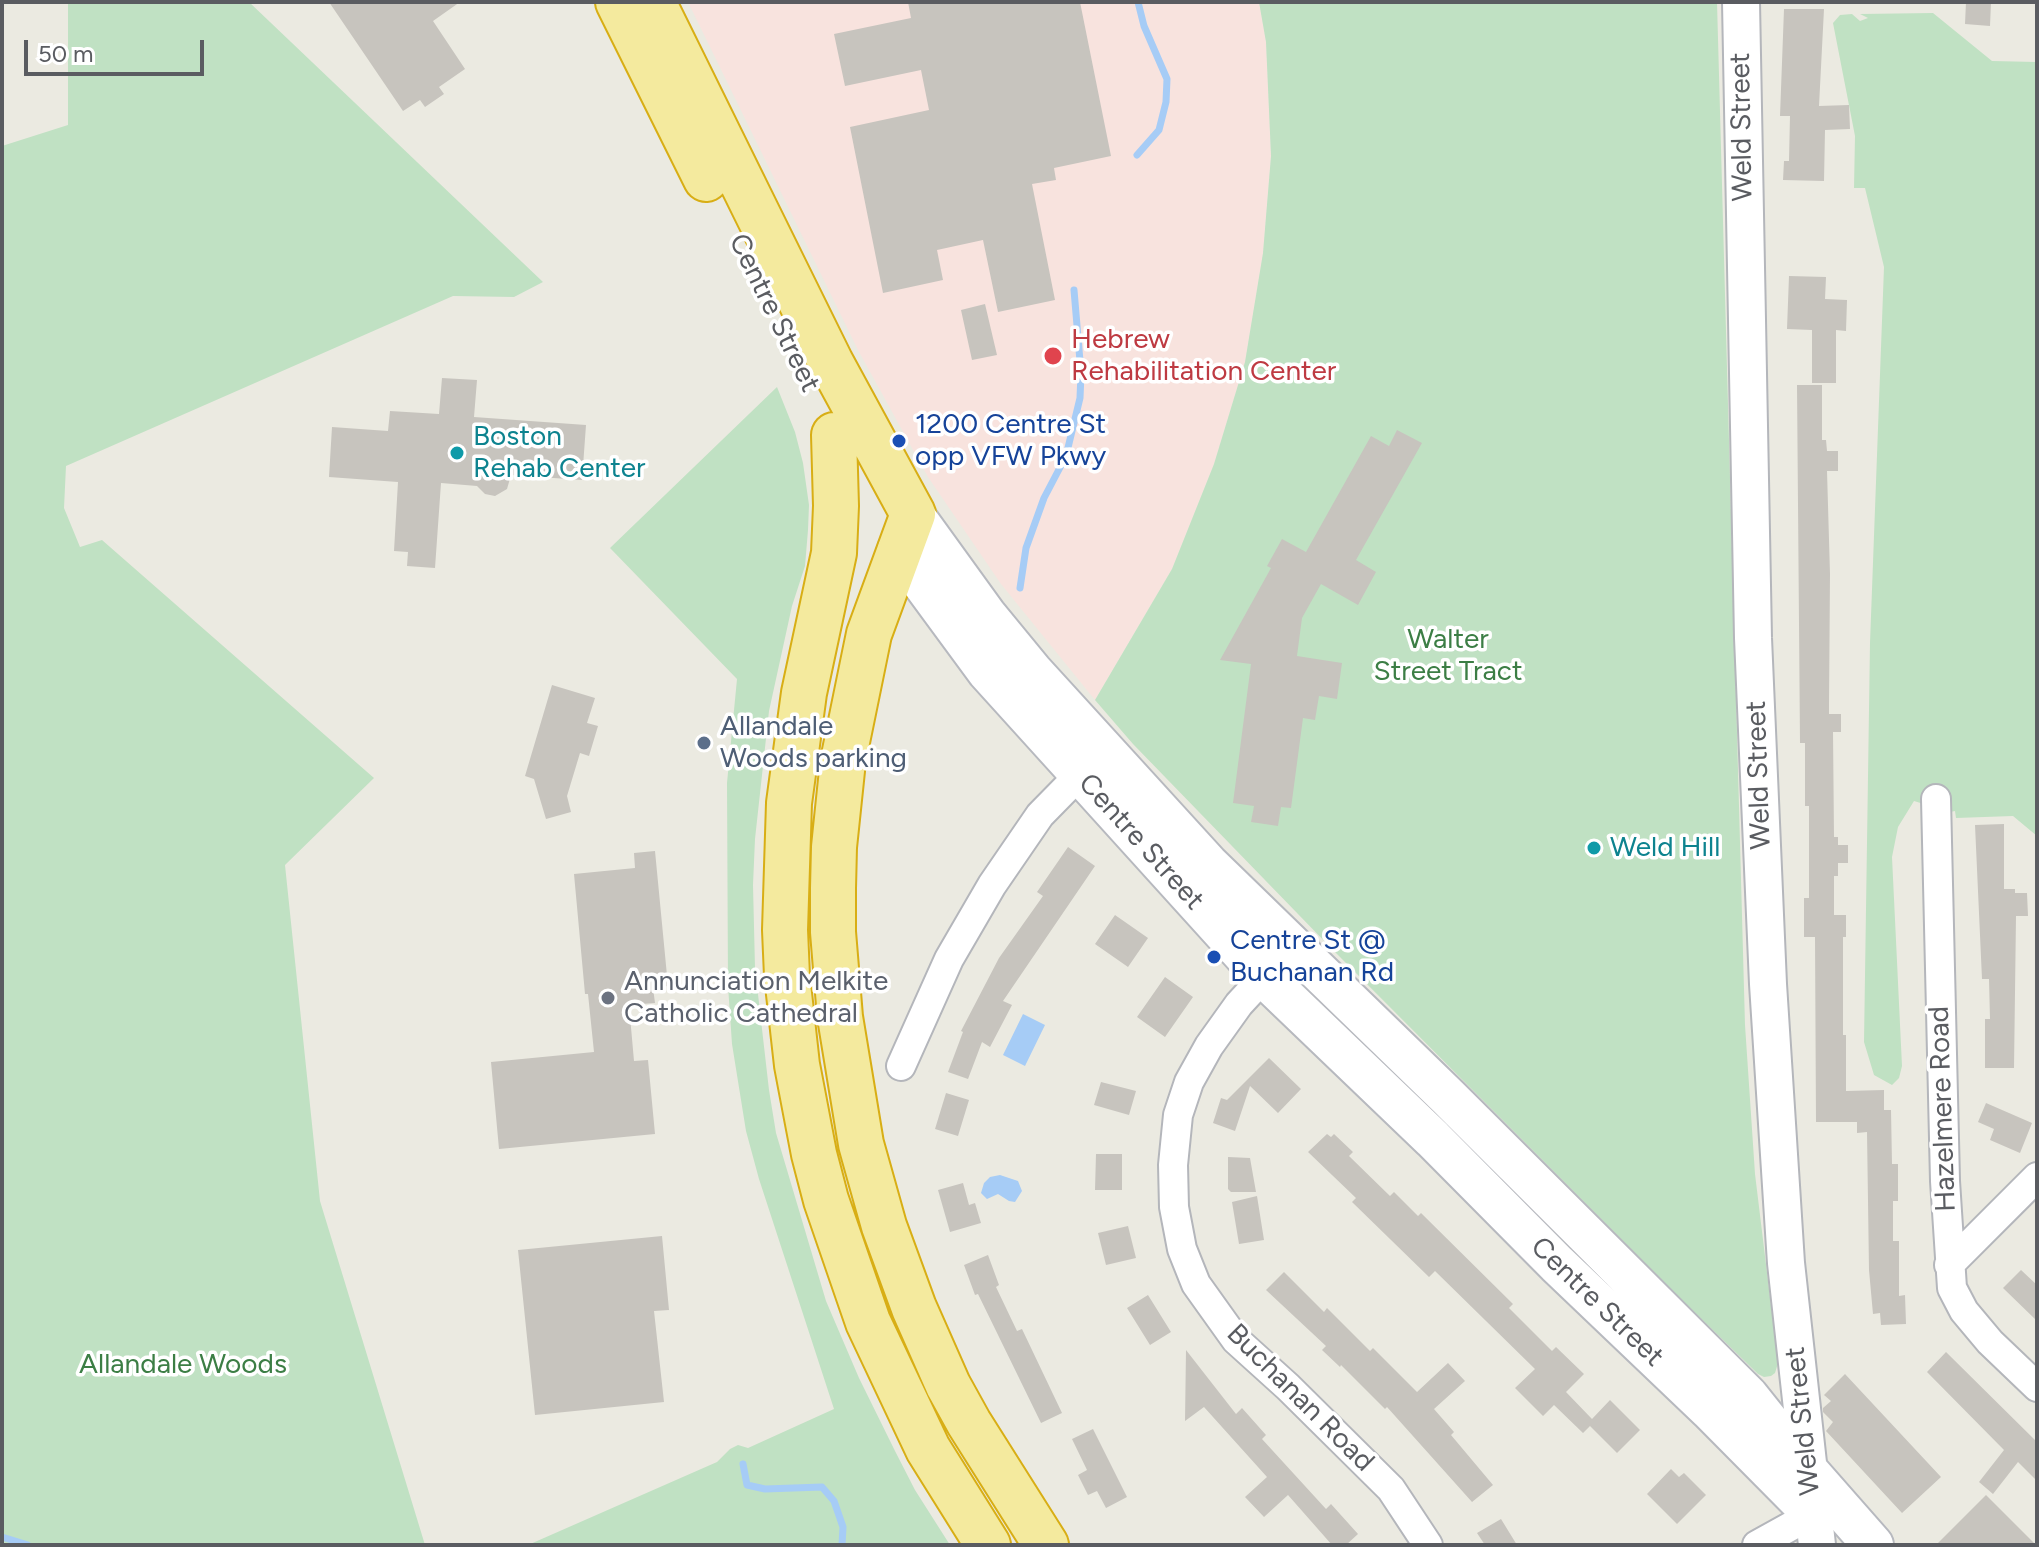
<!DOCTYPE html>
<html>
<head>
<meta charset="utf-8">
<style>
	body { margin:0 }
	#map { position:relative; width:2039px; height:1547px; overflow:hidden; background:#ebeae1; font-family:Figtree,sans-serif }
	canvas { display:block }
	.frame { position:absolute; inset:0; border:4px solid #5a5c61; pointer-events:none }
	.scale { position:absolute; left:24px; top:40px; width:180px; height:36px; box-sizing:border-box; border:4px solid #5a5c61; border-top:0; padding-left:10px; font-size:24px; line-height:28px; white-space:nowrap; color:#5a5c61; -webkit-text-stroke:6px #fff; paint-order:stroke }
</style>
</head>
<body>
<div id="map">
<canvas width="2039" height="1547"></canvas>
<div class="frame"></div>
<div class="scale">50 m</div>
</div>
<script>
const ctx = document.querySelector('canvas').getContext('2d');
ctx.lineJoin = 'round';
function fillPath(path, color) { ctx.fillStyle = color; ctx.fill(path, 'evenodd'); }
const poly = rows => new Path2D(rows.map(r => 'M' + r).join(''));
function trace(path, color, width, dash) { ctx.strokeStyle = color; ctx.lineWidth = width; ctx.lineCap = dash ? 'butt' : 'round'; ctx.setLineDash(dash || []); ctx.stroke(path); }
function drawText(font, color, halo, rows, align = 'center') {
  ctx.font = font + ' Figtree,sans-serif'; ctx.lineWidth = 7; ctx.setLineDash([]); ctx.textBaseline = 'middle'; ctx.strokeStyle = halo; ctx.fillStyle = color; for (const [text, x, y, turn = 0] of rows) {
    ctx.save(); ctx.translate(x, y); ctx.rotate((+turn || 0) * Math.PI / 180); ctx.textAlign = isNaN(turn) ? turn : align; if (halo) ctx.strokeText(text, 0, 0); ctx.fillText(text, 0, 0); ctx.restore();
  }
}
const medical = poly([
	[688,2,1259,2,1266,42,1271,156,1263,253,1245,362,1214,464,1172,569,1095,700,1001,584,928,477,858,350]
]);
const green = poly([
	[68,2,249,2,543,282,514,297,453,296,66,466,64,508,80,547,102,540,374,778,285,865,320,1201,425,1545,2,1545,2,146,68,125],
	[1259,2,1717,2,1745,1025,1755,1174,1778,1363,1775,1373,1771,1376,1764,1377,1758,1374,1685,1303,1330,947,1133,744,1095,700,1172,569,1214,464,1245,362,1263,253,1271,156,1266,42],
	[1933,13,1992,61,2037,62,2037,836,2013,816,1956,818,1955,811,1950,812,1914,801,1898,827,1892,857,1902,1066,1899,1078,1892,1085,1874,1075,1864,1042,1870,643,1884,267,1865,188,1854,188,1855,136,1833,23,1840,15,1852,14,1860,21,1868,18,1860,14],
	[777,387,795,432,803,463,809,505,808,530,805,566,792,606,769,711,755,839,753,885,755,968,769,1090,776,1133,826,1301,859,1378,895,1451,915,1490,950,1545,528,1545,717,1462,730,1449,738,1445,748,1448,834,1409,759,1179,746,1131,732,1044,728,986,727,783,737,679,610,548]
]);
const water = poly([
	[1023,1014,1045,1025,1025,1066,1003,1055],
	[1000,1175,1018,1181,1022,1191,1015,1202,1009,1201,998,1194,987,1199,981,1193,984,1183,990,1177]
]);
const stream = poly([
	[1137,155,1159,130,1166,102,1167,79,1144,26,1138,2],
	[1020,588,1026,548,1044,498,1066,456,1080,398,1081,373,1074,290],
	[743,1464,747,1485,765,1489,822,1487,834,1501,843,1527,842,1545],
	[2,1537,28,1545]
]);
const building = poly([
	[329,2,460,2,433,21,465,69,439,87,444,94,425,107,420,100,403,111],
	[908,2,1080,2,1111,156,1054,168,1056,180,1032,184,1055,300,998,312,983,240,937,250,943,280,883,293,850,127,929,110,921,70,845,86,834,34,911,18],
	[1966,2,1991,2,1990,26,1965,24],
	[1784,9,1824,9,1819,106,1849,105,1850,129,1825,130,1824,181,1783,180,1784,161,1789,161,1790,116,1780,116],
	[1789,276,1826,277,1825,299,1847,300,1846,331,1836,330,1836,383,1812,383,1812,330,1787,329],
	[985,304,997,355,972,360,961,310],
	[442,378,477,380,474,417,586,425,582,480,511,475,507,489,495,496,485,494,477,486,441,483,435,568,407,566,408,552,394,551,398,482,329,477,332,427,388,431,390,411,439,414],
	[1797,385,1822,385,1822,440,1826,440,1827,451,1838,451,1838,471,1827,471,1830,574,1829,704,1829,714,1841,714,1841,732,1833,732,1834,837,1838,837,1838,845,1848,845,1848,863,1838,863,1838,876,1834,876,1834,915,1846,915,1846,937,1843,937,1843,1035,1846,1035,1846,1091,1884,1090,1884,1110,1891,1110,1892,1164,1898,1164,1898,1201,1893,1201,1893,1241,1899,1241,1899,1296,1905,1295,1906,1324,1881,1325,1880,1313,1873,1314,1869,1270,1867,1132,1857,1133,1857,1122,1816,1122,1815,937,1804,937,1804,898,1809,898,1809,806,1805,806,1805,743,1800,743],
	[1397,430,1422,443,1356,560,1376,572,1358,605,1321,584,1302,618,1297,656,1342,663,1337,699,1319,696,1315,720,1303,718,1291,808,1281,807,1278,826,1251,822,1254,806,1233,803,1251,664,1220,660,1271,568,1267,566,1282,539,1306,552,1371,436,1389,446],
	[552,685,595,698,587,723,598,726,589,756,580,753,567,796,571,812,546,819,534,779,525,776],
	[2004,824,2004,889,2015,889,2015,893,2027,893,2028,916,2016,916,2014,1068,1985,1068,1985,1019,1990,1019,1989,979,1982,979,1975,825],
	[1068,847,1095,866,1003,1001,1012,1005,990,1047,982,1042,968,1079,948,1072,963,1032,961,1031,999,958,1043,896,1037,892],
	[655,851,668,986,653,988,655,1003,629,1005,634,1061,648,1060,655,1134,499,1149,491,1062,594,1052,588,994,585,994,574,874,635,868,634,853],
	[1115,915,1148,938,1128,967,1095,944],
	[1165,977,1193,997,1165,1037,1137,1017],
	[1269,1058,1301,1089,1278,1113,1250,1086,1235,1131,1213,1123,1221,1098,1227,1100],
	[1101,1082,1136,1091,1129,1115,1094,1105],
	[946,1093,969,1100,958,1136,935,1129],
	[1986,1103,2032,1123,2020,1153,1990,1140,1994,1129,1978,1122],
	[1327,1134,1331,1137,1334,1134,1353,1152,1349,1156,1390,1196,1394,1192,1418,1216,1421,1213,1513,1304,1509,1308,1552,1351,1556,1347,1584,1374,1566,1392,1592,1419,1610,1400,1640,1430,1617,1453,1590,1426,1583,1433,1554,1405,1543,1416,1515,1388,1535,1369,1435,1271,1429,1277,1352,1202,1356,1198,1308,1152],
	[1096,1154,1122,1154,1122,1190,1095,1190],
	[1228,1157,1250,1158,1256,1192,1231,1192,1228,1189],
	[963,1183,969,1205,975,1203,981,1223,950,1232,938,1190],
	[1257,1196,1264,1240,1239,1244,1232,1202],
	[1128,1226,1136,1258,1106,1265,1098,1233],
	[662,1236,669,1310,654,1311,664,1402,535,1415,518,1250],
	[988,1255,999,1285,996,1287,1017,1331,1022,1329,1062,1413,1041,1423,978,1294,975,1295,964,1265],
	[2021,1270,2037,1285,2037,1321,2003,1288],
	[1284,1272,1324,1312,1327,1308,1370,1351,1373,1348,1417,1392,1448,1363,1465,1381,1434,1409,1454,1432,1451,1435,1493,1485,1472,1502,1387,1407,1385,1409,1341,1365,1340,1367,1322,1350,1326,1346,1266,1290],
	[1148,1295,1171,1332,1150,1345,1127,1308],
	[1186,1350,1236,1414,1242,1408,1266,1435,1262,1439,1326,1509,1331,1504,1358,1534,1346,1545,1332,1545,1288,1495,1264,1517,1245,1497,1267,1477,1204,1407,1185,1421],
	[1946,1352,2037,1442,2037,1481,2018,1462,1993,1494,1979,1482,2004,1450,1927,1372],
	[1845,1374,1941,1477,1902,1513,1826,1431,1833,1422,1823,1412,1823,1408,1831,1401,1824,1395],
	[1093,1429,1127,1497,1106,1508,1097,1491,1088,1495,1078,1475,1087,1470,1072,1439],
	[1671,1469,1679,1477,1684,1473,1706,1495,1677,1524,1647,1494],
	[1986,1495,2036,1545,1936,1545],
	[1501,1519,1517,1545,1485,1545,1477,1533]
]);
const minor = poly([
	[1936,799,1945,1181,1952,1288,1964,1311,1990,1342,2037,1387],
	[1277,963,1239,1004,1209,1046,1189,1082,1178,1115,1173,1165,1174,1207,1182,1249,1196,1284,1236,1340,1288,1387,1391,1489,1428,1545],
	[901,1066,949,959,992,885,1040,815,1093,761],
	[1949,1265,2037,1177],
	[1757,1545,1813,1514,1825,1504]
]);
const tertiary = poly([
	[1741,2,1753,638,1768,984,1786,1263,1817,1545]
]);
const secondary = poly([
	[913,514,986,615,1032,671,1208,864,1448,1097,1748,1396,1808,1471,1873,1545],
	[898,550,987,671,1264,977,1433,1139,1557,1264,1710,1410,1814,1515]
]);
const trunk = poly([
	[618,2,706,179],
	[653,2,831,363,913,514,869,634,843,761,834,847,833,888,833,932,840,1017,861,1144,884,1226,914,1308,948,1385,969,1423,1046,1545],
	[834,435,836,506,834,553,804,693,789,803,785,930,787,976,797,1065,814,1154,826,1200,868,1322,928,1449,988,1545]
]);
const markers = [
	[1053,356,10,"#e0444e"],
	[899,441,8,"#1a4fb4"],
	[457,453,8,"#0f9aa8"],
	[704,743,8,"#5c6f8a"],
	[1594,848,8,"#0f9aa8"],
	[1214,957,8,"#1a4fb4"],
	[608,998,8,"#6b7280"]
];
const streetNames = [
	["Weld Street",1742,127,-91],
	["Centre Street",774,313,64],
	["Weld Street",1759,775,-92],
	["Centre Street",1141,842,48],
	["Hazelmere Road",1943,1109,-92],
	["Centre Street",1597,1302,44],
	["Buchanan Road",1300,1398,45],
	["Weld Street",1803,1421,-96]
];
const healthNames = [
	["Hebrew",1071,340],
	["Rehabilitation Center",1071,372]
];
const transitNames = [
	["1200 Centre St",915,425],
	["opp VFW Pkwy",915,457],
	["Centre St @",1230,941],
	["Buchanan Rd",1230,973]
];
const cultureNames = [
	["Boston",473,437],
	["Rehab Center",473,469],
	["Weld Hill",1610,848]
];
const parkNames = [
	["Walter",1448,640],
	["Street Tract",1448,672],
	["Allandale Woods",183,1365]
];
const serviceNames = [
	["Allandale",720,727],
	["Woods parking",720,759]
];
const worshipNames = [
	["Annunciation Melkite",624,982],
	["Catholic Cathedral",624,1014]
];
fillPath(medical, '#f8e3de');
fillPath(green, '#c0e1c3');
fillPath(water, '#a6ccf6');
trace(stream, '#a6ccf6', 7);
fillPath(building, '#c7c4be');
trace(minor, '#b4b6bb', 32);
trace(tertiary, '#b4b6bb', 40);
trace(secondary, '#b7b9bf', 44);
trace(trunk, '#d8ae15', 48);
trace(minor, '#fff', 28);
trace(tertiary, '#fff', 36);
trace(secondary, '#fff', 40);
trace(trunk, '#f4ea9e', 44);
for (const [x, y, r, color] of markers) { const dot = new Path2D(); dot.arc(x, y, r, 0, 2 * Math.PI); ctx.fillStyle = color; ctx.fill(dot); trace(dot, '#fff', 3); }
drawText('28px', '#5a5c61', '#fff', streetNames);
drawText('28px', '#be3a42', '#fff', healthNames, 'left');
drawText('28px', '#164399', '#fff', transitNames, 'left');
drawText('28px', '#0d838f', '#fff', cultureNames, 'left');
drawText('28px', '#3c7e45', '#fff', parkNames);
drawText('28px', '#4e5e75', '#fff', serviceNames, 'left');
drawText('28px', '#5b616d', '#fff', worshipNames, 'left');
</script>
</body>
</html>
